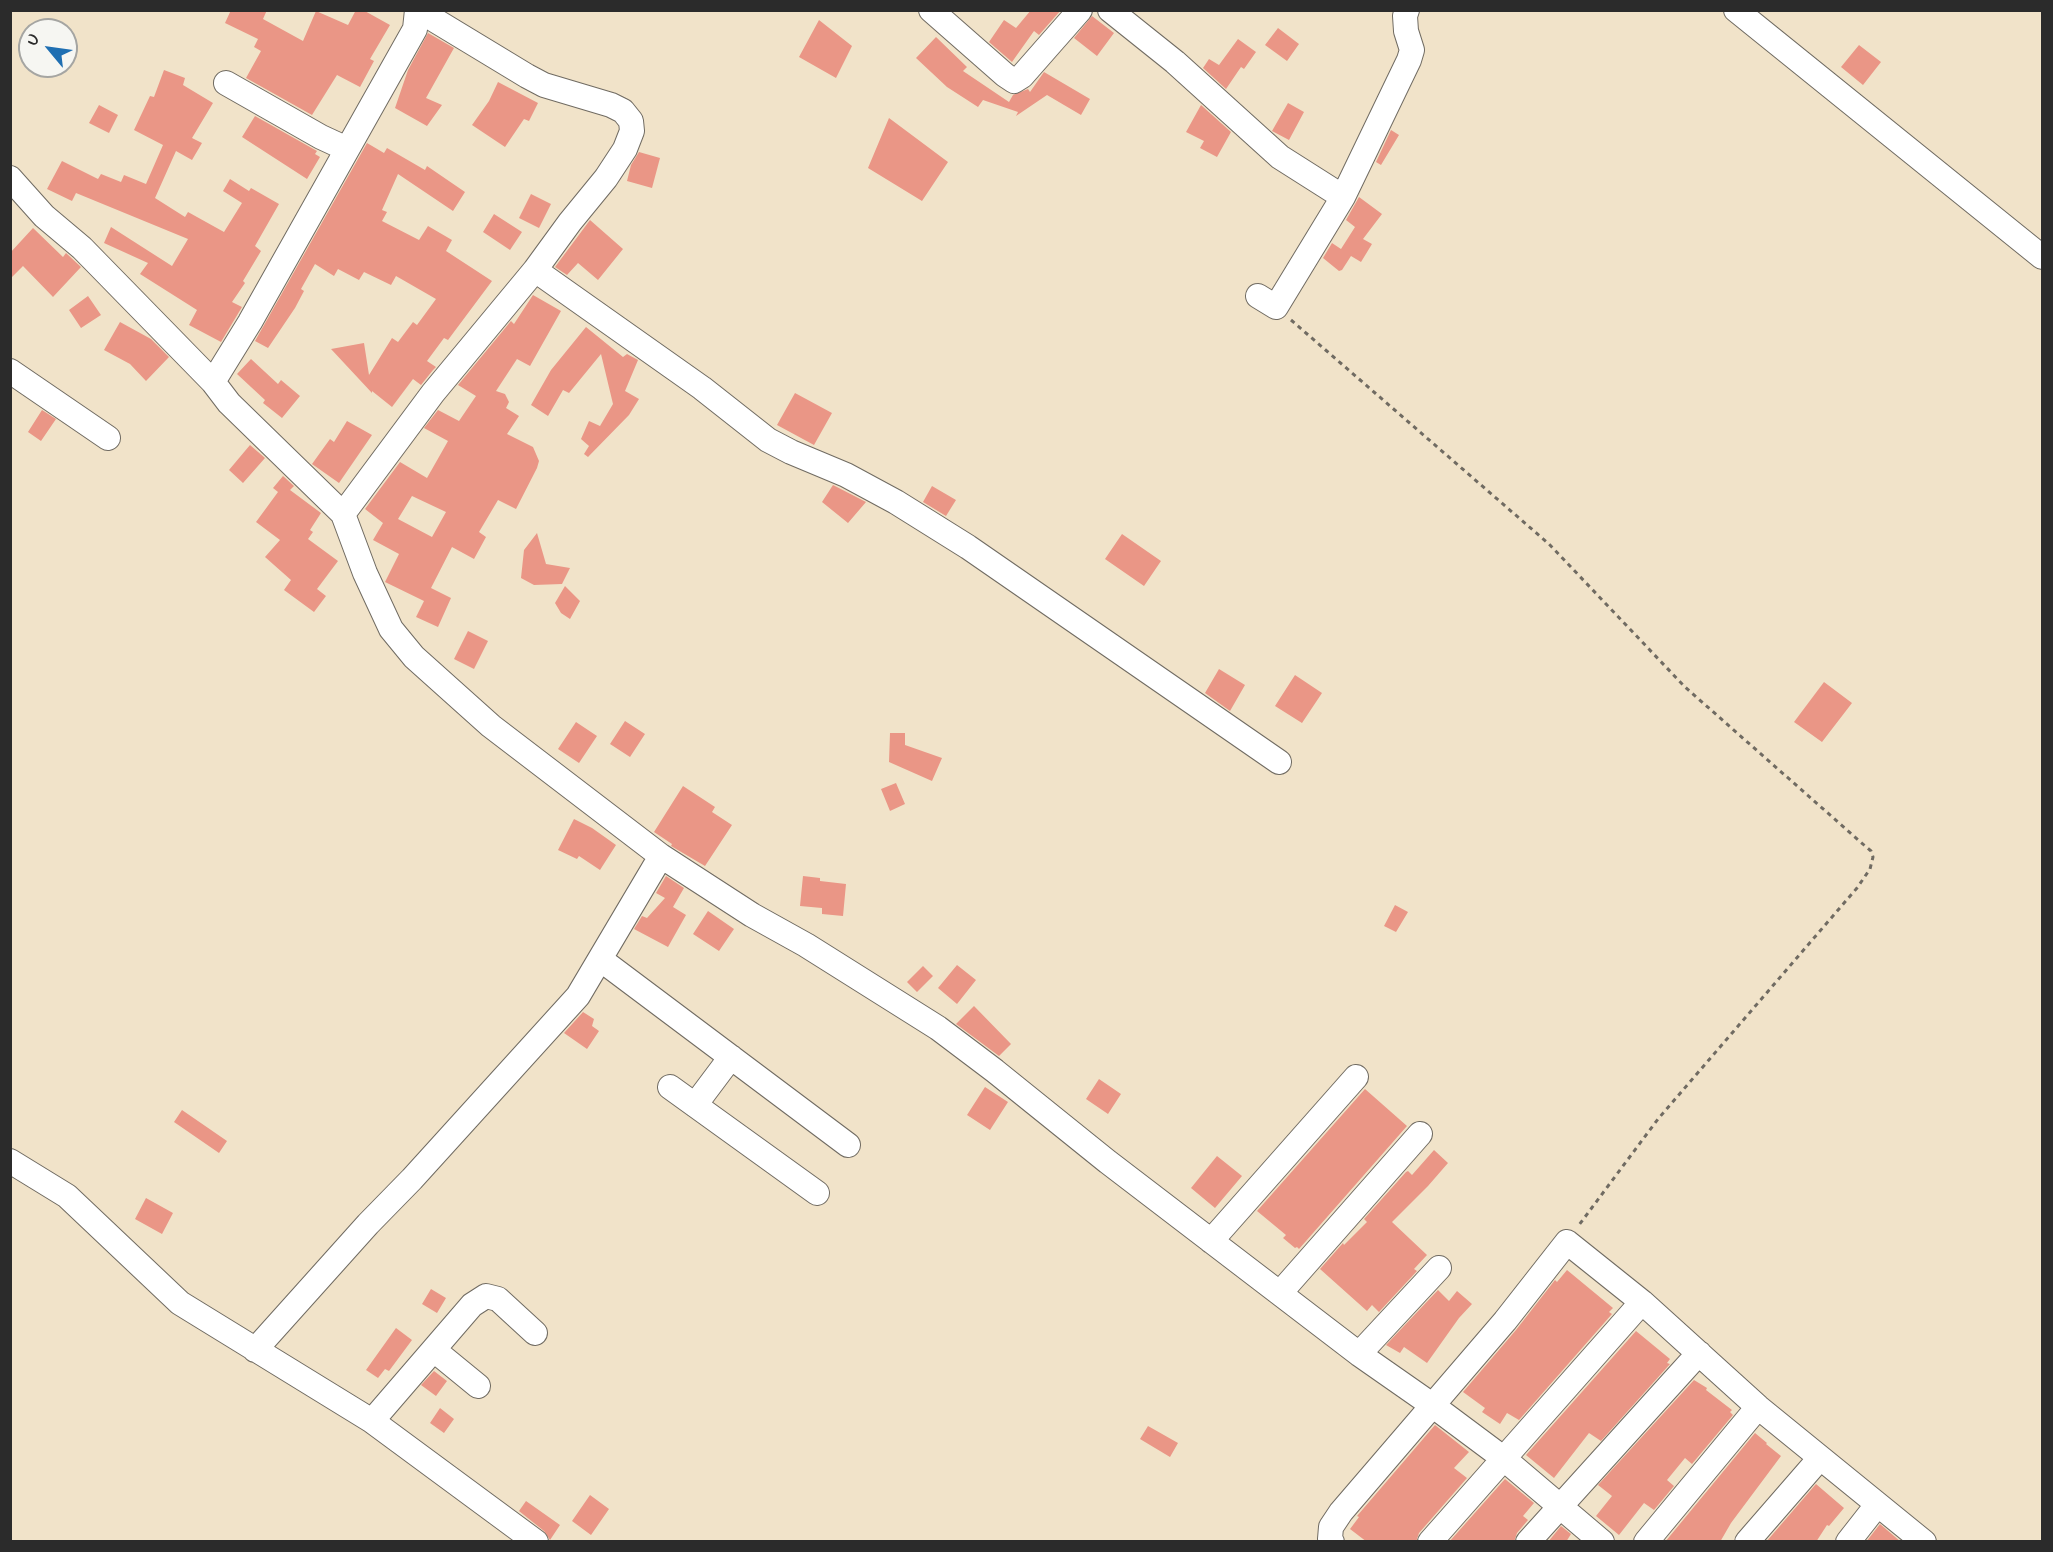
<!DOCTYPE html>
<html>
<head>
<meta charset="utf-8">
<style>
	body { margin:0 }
	#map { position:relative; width:2053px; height:1552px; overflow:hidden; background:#f1e3c9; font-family:Mynerve,sans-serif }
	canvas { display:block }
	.frame { position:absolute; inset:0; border:12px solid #2b2b2b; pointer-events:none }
	.north { position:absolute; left:18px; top:18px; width:60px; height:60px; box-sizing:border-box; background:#f6f6f2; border:2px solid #a5a5a2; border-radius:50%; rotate:299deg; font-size:16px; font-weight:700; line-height:24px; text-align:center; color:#2b2b2b }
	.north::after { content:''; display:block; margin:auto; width:21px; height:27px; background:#1f6fb2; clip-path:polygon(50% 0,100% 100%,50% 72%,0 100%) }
</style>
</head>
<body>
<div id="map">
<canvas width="2053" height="1552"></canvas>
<div class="frame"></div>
<div class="north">U</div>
</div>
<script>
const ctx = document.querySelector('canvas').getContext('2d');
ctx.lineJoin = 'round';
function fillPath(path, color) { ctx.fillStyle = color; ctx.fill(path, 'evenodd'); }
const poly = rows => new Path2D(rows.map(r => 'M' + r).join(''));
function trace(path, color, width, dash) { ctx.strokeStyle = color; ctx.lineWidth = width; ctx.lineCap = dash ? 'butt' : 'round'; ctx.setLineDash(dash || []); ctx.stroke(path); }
const building = poly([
	[231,10,267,10,263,19,303,41,316,11,348,25,356,10,363,10,390,25,370,59,374,61,360,87,337,75,312,115,246,78,261,51,254,47,258,39,225,23],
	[1031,10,1061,10,1039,35,1034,31,1012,62,989,42,1004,20,1016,28],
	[1092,16,1114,33,1097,56,1074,38],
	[819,20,852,46,836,78,799,57],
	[1278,28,1299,44,1287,61,1265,45],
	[428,33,454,48,426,98,442,105,427,126,395,108,408,70],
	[936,37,967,67,963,71,1009,102,1013,95,1028,89,1030,92,1044,72,1090,99,1081,115,1047,95,1016,116,1018,112,983,100,978,107,947,87,916,58],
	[1238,39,1256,52,1244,69,1241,67,1226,89,1203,68,1209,59,1219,65],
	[1859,45,1881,62,1863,85,1841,67],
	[164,70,185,78,183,85,213,103,192,138,202,143,192,160,176,151,155,198,185,217,188,212,224,232,242,203,223,191,230,179,249,191,251,188,279,204,255,246,261,251,243,281,245,283,232,302,242,307,221,342,189,325,197,310,140,274,148,263,104,243,111,227,172,266,188,239,76,193,72,201,47,189,62,161,98,179,101,174,121,182,124,175,146,184,163,145,134,130,150,96,154,97],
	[498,82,538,103,529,121,524,119,505,147,472,125,489,101],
	[1288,103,1304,112,1289,140,1272,131],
	[99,105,118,115,109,133,89,123],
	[1201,105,1231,132,1217,157,1200,148,1204,141,1186,132],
	[255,116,317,151,315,154,320,157,307,179,242,137],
	[889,118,948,162,922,201,868,168],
	[1391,130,1399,135,1381,165,1376,162],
	[367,143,384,153,387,148,425,170,427,166,465,192,453,211,398,174,382,210,387,212,382,221,419,240,428,226,452,240,446,251,492,281,448,340,444,338,427,361,436,367,433,370,421,385,413,379,392,407,372,391,372,393,331,349,364,343,369,375,392,338,398,342,413,322,417,325,436,299,396,276,391,285,364,272,359,280,338,269,334,276,315,264,301,289,304,291,295,308,268,348,255,341],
	[639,152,660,158,652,188,627,181,631,165],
	[531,194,551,204,539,228,519,218],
	[1359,197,1382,214,1363,239,1372,244,1361,262,1351,256,1342,270,1339,271,1323,258,1332,243,1341,249,1355,227,1346,220],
	[494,214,522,232,510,250,483,232],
	[590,220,623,249,598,280,578,263,567,275,555,267],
	[33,228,63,257,66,253,81,267,53,297,23,266,10,279,10,253],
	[533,295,561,311,530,366,517,359,496,391,505,394,509,402,506,408,519,416,507,434,533,447,539,461,537,468,516,509,498,500,479,532,486,537,474,559,452,547,431,588,451,598,438,627,416,617,424,601,385,582,399,554,373,540,383,523,365,509,400,462,427,478,448,441,424,428,438,410,459,421,476,396,458,385,511,321,514,324],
	[412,496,446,512,432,537,398,519],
	[88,296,101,315,81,328,69,310],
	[120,322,151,339,169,357,146,381,130,364,104,350],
	[586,327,623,357,627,354,638,360,625,391,639,399,629,415,588,457,584,454,589,446,581,439,589,421,600,426,613,404,601,354,569,393,563,390,548,416,531,405,551,370],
	[251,359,278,384,281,380,300,396,282,418,263,403,265,400,237,374],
	[795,393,832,413,814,445,777,425],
	[42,410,56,419,41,441,28,432],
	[347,421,372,435,339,483,312,464,330,439,334,442],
	[250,445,265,458,243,483,229,470],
	[283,476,294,486,290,490,321,513,310,530,313,532,308,539,338,561,317,589,326,596,314,612,284,590,291,580,265,557,280,540,256,522,278,492,273,488],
	[833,485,866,502,848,523,822,502],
	[932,486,956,500,946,516,923,502],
	[537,533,546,564,570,568,562,584,534,585,521,578,524,550],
	[1122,534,1161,561,1144,586,1105,559],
	[565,586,580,601,570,619,561,613,555,603],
	[468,631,488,641,474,669,454,659],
	[1219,669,1245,685,1230,711,1205,693],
	[1295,675,1322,693,1302,723,1275,706],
	[1824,682,1852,703,1822,742,1794,722],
	[625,721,645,734,630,757,610,744],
	[576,722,597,736,579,763,558,749],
	[890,733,905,733,905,745,942,758,932,781,889,762],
	[896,783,905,804,890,811,881,789],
	[683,786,715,807,712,812,732,825,705,866,671,846,672,844,654,832],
	[574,819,592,828,616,845,600,870,579,856,577,859,558,850],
	[666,876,684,888,673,907,686,915,668,947,634,929,642,916,647,918,665,898,656,893],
	[803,876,820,878,820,881,846,884,843,916,822,914,822,908,800,906],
	[1395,905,1408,912,1396,932,1384,926],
	[708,911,734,929,719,951,693,934],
	[957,965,976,980,957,1004,938,988],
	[923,966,933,976,917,992,907,982],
	[974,1006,1011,1044,999,1056,956,1024],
	[583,1012,594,1019,592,1026,599,1031,587,1049,564,1033],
	[1099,1079,1121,1094,1108,1114,1086,1099],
	[985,1087,1008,1102,990,1130,967,1115],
	[1365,1089,1407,1126,1299,1249,1297,1247,1295,1248,1283,1238,1286,1235,1257,1211],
	[182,1110,227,1141,219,1153,174,1122],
	[1434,1150,1448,1163,1428,1186,1392,1222,1427,1255,1414,1269,1417,1271,1379,1312,1372,1305,1367,1311,1320,1269,1343,1243,1344,1245,1367,1222,1364,1219,1406,1172,1408,1171,1412,1175],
	[1217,1156,1242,1176,1215,1208,1191,1188],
	[146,1198,173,1213,162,1234,135,1219],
	[1567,1270,1613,1308,1609,1312,1612,1314,1519,1420,1507,1413,1500,1424,1482,1412,1485,1408,1463,1392,1516,1330,1555,1280,1557,1282],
	[431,1289,446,1298,437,1313,422,1304],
	[1438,1290,1449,1301,1457,1291,1472,1304,1459,1318,1427,1363,1404,1347,1400,1353,1386,1345],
	[396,1328,412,1340,389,1371,385,1369,378,1378,366,1370],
	[1636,1331,1670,1359,1667,1363,1670,1364,1601,1441,1589,1433,1554,1478,1526,1455],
	[434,1371,447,1381,436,1396,421,1385],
	[1694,1380,1707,1388,1706,1390,1732,1410,1730,1412,1733,1415,1692,1464,1685,1458,1667,1480,1674,1486,1654,1510,1644,1503,1619,1535,1596,1516,1612,1496,1598,1485],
	[440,1408,454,1419,444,1433,430,1423],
	[1435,1425,1469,1452,1454,1468,1467,1478,1419,1533,1416,1542,1367,1542,1350,1529,1359,1517,1357,1516],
	[1148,1426,1178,1443,1170,1457,1140,1439],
	[1755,1433,1767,1443,1766,1444,1781,1456,1731,1523,1720,1542,1665,1542],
	[1505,1479,1534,1503,1523,1516,1528,1520,1517,1533,1514,1542,1449,1542],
	[1816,1484,1844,1508,1829,1526,1827,1525,1816,1542,1766,1542],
	[590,1495,609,1509,591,1535,572,1521],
	[526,1501,560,1525,550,1540,544,1531,519,1511],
	[1880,1524,1901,1542,1866,1542],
	[1561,1526,1571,1534,1566,1542,1548,1542]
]);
const path = poly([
	[1291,320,1549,544,1685,687,1864,845,1871,851,1873,857,1870,869,1857,888,1658,1119,1579,1225]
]);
const minor = poly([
	[418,10,527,76,544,85,611,105,623,111,631,121,632,131,625,149,606,178,570,222,535,270],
	[931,10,1005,75,1014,81,1022,76,1080,10],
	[1110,10,1175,62,1280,157,1343,197],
	[1736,10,2042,257],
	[226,83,321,137,347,149],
	[10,178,44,216,82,248,213,382,229,403,343,514,365,573,391,629,414,657,491,726,661,856,752,915,806,945,938,1028,995,1071,1108,1162,1359,1354,1432,1405,1503,1458,1602,1542],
	[1258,296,1276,307,1343,197,1409,60,1412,50,1406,31,1405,16,1407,10],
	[10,371,108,438],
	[213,382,250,322,415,29,417,10],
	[343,514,433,393,535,270,702,388,768,440,791,452,846,475,896,502,968,547,1279,762],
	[600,959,848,1145],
	[670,1087,817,1193],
	[695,1105,731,1057],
	[10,1161,67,1196,180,1303,372,1421,536,1542],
	[1211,1241,1356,1077],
	[1280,1293,1420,1134],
	[255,1350,368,1224,412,1179,578,996,661,856],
	[434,1350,478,1386],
	[1359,1354,1439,1268],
	[372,1421,472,1305,486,1296,498,1299,535,1333],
	[1332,1542,1330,1539,1331,1527,1341,1512,1505,1321,1567,1242,1642,1302,1758,1407,1924,1542],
	[1430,1542,1642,1302],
	[1528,1542,1699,1353],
	[1646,1542,1758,1407],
	[1747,1542,1820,1458],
	[1848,1542,1877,1505]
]);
fillPath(building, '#ea9686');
trace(minor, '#706b62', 26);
trace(path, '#706b62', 3, [4.5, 4.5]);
trace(minor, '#fff', 24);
</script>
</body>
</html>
